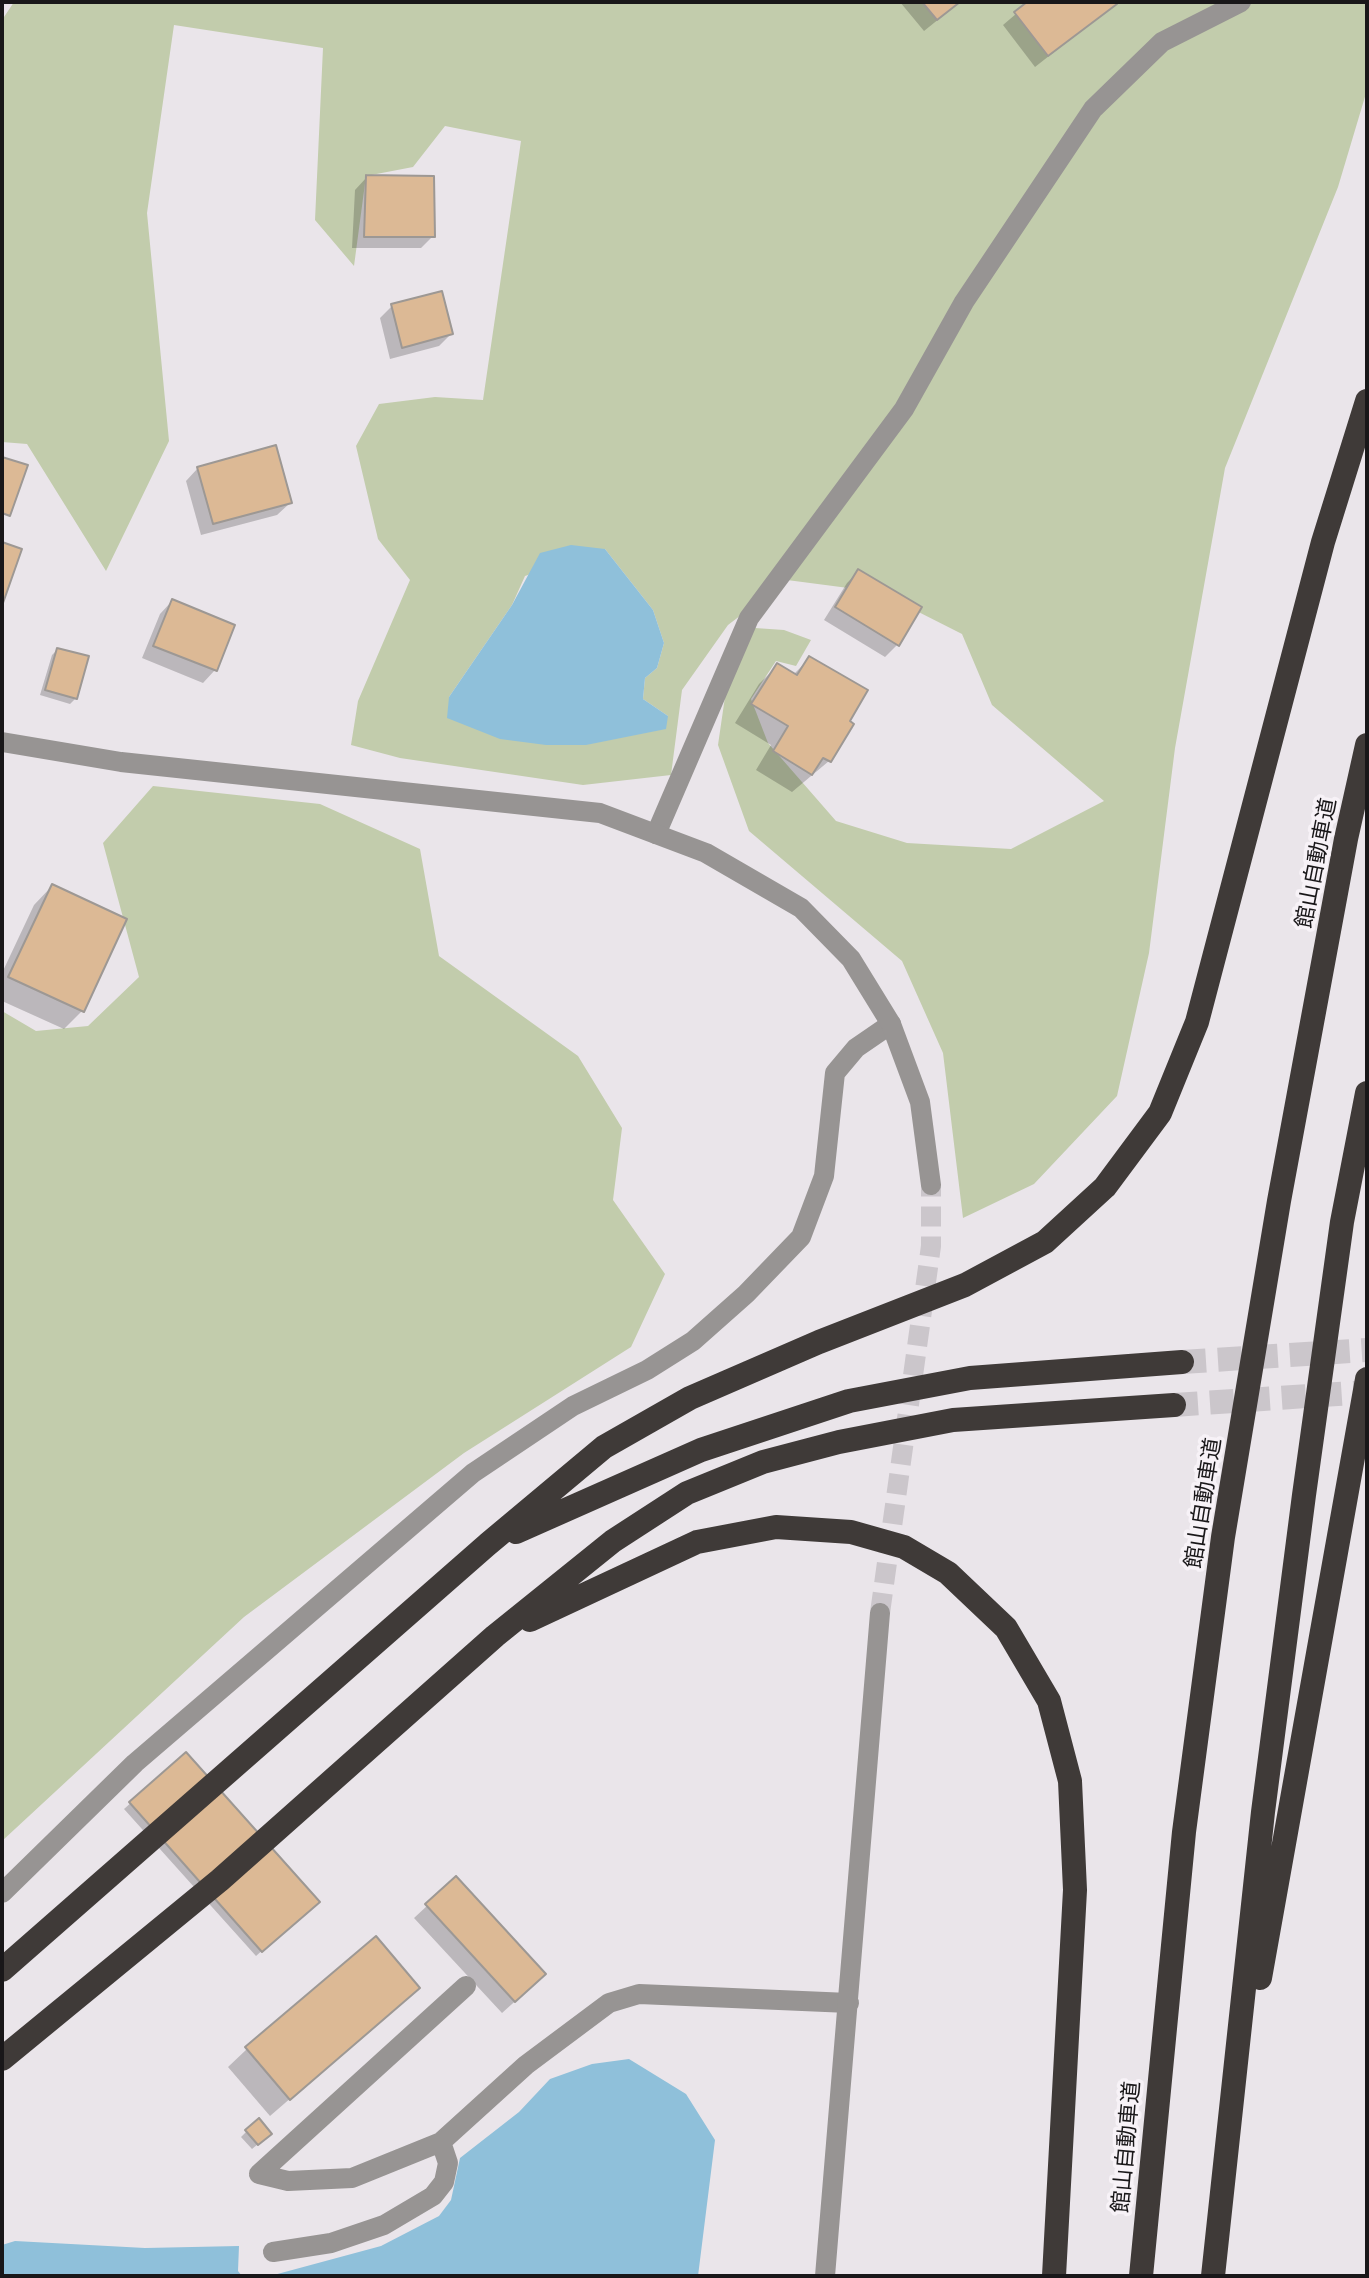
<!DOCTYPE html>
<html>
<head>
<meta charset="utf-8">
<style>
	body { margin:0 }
	#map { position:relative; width:1369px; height:2278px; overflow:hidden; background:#eae5ea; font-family:Barlow,sans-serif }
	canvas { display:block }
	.frame { position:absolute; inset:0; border:4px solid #191719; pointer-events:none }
</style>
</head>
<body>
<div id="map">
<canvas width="1369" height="2278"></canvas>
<div class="frame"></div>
</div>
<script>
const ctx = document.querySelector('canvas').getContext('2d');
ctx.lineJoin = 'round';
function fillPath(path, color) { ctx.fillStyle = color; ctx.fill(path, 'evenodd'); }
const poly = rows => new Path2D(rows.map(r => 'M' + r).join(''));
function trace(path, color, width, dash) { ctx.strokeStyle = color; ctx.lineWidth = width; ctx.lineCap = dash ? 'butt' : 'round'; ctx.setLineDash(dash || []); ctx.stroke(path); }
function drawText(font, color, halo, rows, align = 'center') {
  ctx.font = font + ' Barlow,"Noto Sans JP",sans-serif'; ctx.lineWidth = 7; ctx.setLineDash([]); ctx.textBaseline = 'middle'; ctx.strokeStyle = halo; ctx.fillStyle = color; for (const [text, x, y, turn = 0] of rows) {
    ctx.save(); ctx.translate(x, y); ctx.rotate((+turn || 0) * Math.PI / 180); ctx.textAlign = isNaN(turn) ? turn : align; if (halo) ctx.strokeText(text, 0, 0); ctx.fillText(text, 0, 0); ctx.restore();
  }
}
const green = poly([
	[14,2,1367,2,1367,90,1338,187,1225,468,1175,748,1149,953,1117,1096,1034,1184,963,1218,943,1053,902,961,749,831,718,745,726,690,755,628,784,630,811,640,796,666,776,661,751,699,768,743,836,821,907,843,1011,849,1104,801,992,705,962,634,879,592,787,580,728,625,682,690,671,775,583,785,400,758,351,745,358,701,410,580,378,539,356,446,379,404,435,397,483,400,521,141,445,126,413,167,366,176,354,266,315,220,323,48,174,25,147,213,169,441,106,571,27,444,2,442,2,20],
	[605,549,653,610,664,643,657,668,645,678,643,699,668,716,449,697,512,605,525,576],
	[153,786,320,804,420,849,439,956,578,1056,622,1128,613,1200,665,1274,631,1347,464,1453,244,1617,2,1841,2,1011,36,1031,88,1026,139,977,103,843]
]);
const water = poly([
	[571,545,605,549,653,610,664,643,657,668,645,678,643,699,668,716,666,729,586,745,546,745,500,739,447,718,449,697,512,605,540,553],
	[629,2059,686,2094,715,2140,698,2276,270,2276,381,2246,439,2216,451,2200,460,2158,519,2112,550,2079,592,2064],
	[15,2241,145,2248,239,2246,238,2271,242,2276,2,2276,2,2245]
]);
const shadow = poly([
	[900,2,960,2,924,31],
	[1030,2,1113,2,1115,4,1035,67,1003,25],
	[367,177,433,236,421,248,352,248,355,190],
	[392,306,451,334,439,346,390,359,380,318],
	[198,468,290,503,277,515,201,535,186,481],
	[859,571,920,608,897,645,885,657,824,620,847,583],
	[172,601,233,626,215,670,203,683,142,658,160,614],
	[57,650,76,698,70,704,40,695,52,655],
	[810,658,829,761,792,792,756,770,771,745,735,723,759,684,777,666,793,675],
	[52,886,82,1011,64,1029,2,1001,2,973,34,905],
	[186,1754,311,1907,256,1956,124,1809],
	[456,1879,532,1986,502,2013,414,1918],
	[418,1988,270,2116,228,2067,247,2049],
	[247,2131,264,2139,252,2149,241,2137]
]);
const building = poly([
	[922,2,960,2,937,20,922,2],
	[1027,2,1116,2,1117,4,1048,56,1014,12,1027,2],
	[366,175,434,176,435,237,364,237,366,175],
	[442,291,453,334,402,348,391,304,442,291],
	[276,445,292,503,213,524,197,467,276,445],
	[2,457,28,465,10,516,2,513,2,457],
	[2,542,22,549,3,603,2,602,2,542],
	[858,569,922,607,899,646,835,607,858,569],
	[172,599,235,625,217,671,153,646,172,599],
	[57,648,89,656,77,699,45,690,57,648],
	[809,656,868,690,850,721,854,724,831,762,823,758,812,775,773,751,788,726,751,704,777,663,797,675,809,656],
	[52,884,127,919,84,1012,8,977,52,884],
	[186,1752,320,1902,262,1952,129,1802,186,1752],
	[456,1876,546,1974,515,2002,425,1904,456,1876],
	[376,1936,420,1988,290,2100,245,2047,376,1936],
	[259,2118,272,2134,258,2145,245,2130,259,2118]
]);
const tertiaryTunnel = poly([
	[880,1613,931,1246,931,1185]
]);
const motorwayTunnel = poly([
	[1182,1362,1367,1350],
	[1174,1405,1367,1392]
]);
const service = poly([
	[259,2174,288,2181,352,2178,441,2142,526,2065,609,2003,639,1994,849,2003],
	[259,2174,466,1986],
	[273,2252,331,2243,384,2225,433,2196,444,2182,448,2163,441,2142]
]);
const minor = poly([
	[656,834,749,618,904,409,964,302,1093,109,1162,42,1241,2],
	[2,1893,135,1763,473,1473,573,1406,647,1370,693,1341,746,1294,801,1237,824,1176,835,1073,856,1048,891,1024]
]);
const tertiary = poly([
	[2,742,121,762,600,813,706,853,801,908,851,959,891,1024,920,1102,931,1185],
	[825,2276,880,1613]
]);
const motorway = poly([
	[516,1532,701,1450,849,1401,970,1378,1182,1362],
	[530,1620,697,1542,776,1527,851,1532,904,1547,948,1573,1006,1628,1049,1701,1070,1781,1075,1890,1054,2276],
	[2,1970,488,1544,604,1447,690,1398,819,1342,965,1285,1045,1242,1105,1187,1160,1113,1197,1022,1323,542,1367,401],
	[1260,1978,1367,1379],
	[2,2059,220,1880,495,1636,613,1541,687,1493,763,1462,839,1442,953,1420,1174,1405],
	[1141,2276,1184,1832,1223,1537,1279,1201,1346,839,1367,745],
	[1213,2276,1263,1812,1304,1495,1342,1222,1367,1093]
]);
const streetNames = [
	["館山自動車道",1316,863,-79],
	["館山自動車道",1203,1503,-81],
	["館山自動車道",1126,2147,-85]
];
fillPath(green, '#c2ccac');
fillPath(water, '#8fc0da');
fillPath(shadow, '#0003');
fillPath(building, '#dcb995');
trace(building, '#9d9894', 2);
trace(tertiaryTunnel, '#cbc6cb', 20, [20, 10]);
trace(motorwayTunnel, '#cbc6cb', 24, [24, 12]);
trace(service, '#979493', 20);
trace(minor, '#979493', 20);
trace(tertiary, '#979493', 20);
trace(motorway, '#3f3a38', 24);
drawText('22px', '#191719', '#f7f2f7', streetNames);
</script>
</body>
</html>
